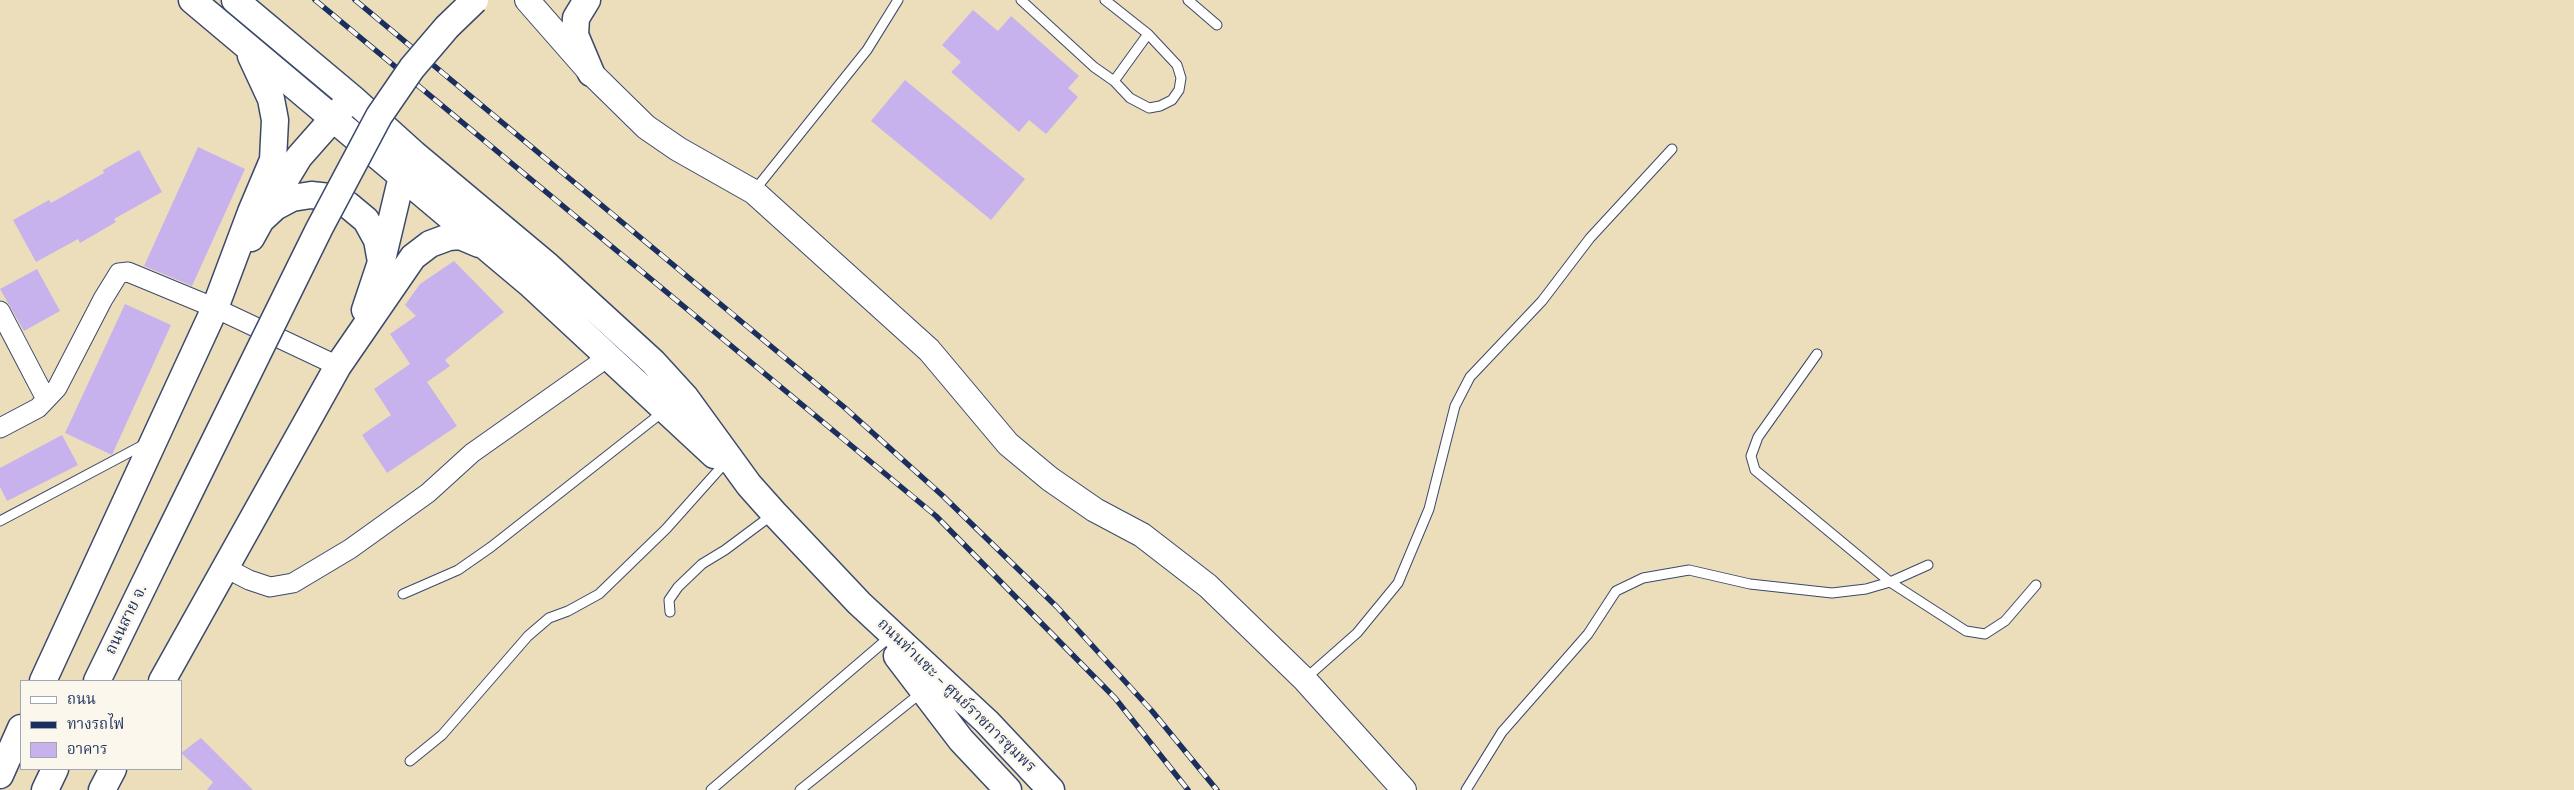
<!DOCTYPE html>
<html>
<head>
<meta charset="utf-8">
<style>
	body { margin:0 }
	#map { position:relative; width:2574px; height:790px; overflow:hidden; background:#ecdebb; font-family:Cardo,"Noto Serif Thai",serif }
	canvas { display:block }
	.legend { position:absolute; left:20px; top:680px; width:162px; height:90px; box-sizing:border-box; background:#fbf7ec; border:1px solid #a1a7b3; margin:0; padding:6px 9px; list-style:none; font-size:15px; color:#1b2f5e }
	.legend li { display:flex; align-items:center; gap:10px; height:25px }
	.legend b { width:25px; border:1px solid #a1a7b3 }
</style>
</head>
<body>
<div id="map">
<canvas width="2574" height="790"></canvas>
<ul class="legend">
<li><b style="height:6px;background:#fff"></b>ถนน</li>
<li><b style="height:6px;background:#1b2f5e"></b>ทางรถไฟ</li>
<li><b style="height:14px;background:#c7b2ed"></b>อาคาร</li>
</ul>
</div>
<script>
const ctx = document.querySelector('canvas').getContext('2d');
ctx.lineJoin = 'round';
function fillPath(path, color) { ctx.fillStyle = color; ctx.fill(path, 'evenodd'); }
const poly = rows => new Path2D(rows.map(r => 'M' + r).join(''));
function trace(path, color, width, dash) { ctx.strokeStyle = color; ctx.lineWidth = width; ctx.lineCap = dash ? 'butt' : 'round'; ctx.setLineDash(dash || []); ctx.stroke(path); }
function drawText(font, color, halo, rows, align = 'center') {
  ctx.font = font + ' Cardo,"Noto Serif Thai",serif'; ctx.lineWidth = 5; ctx.setLineDash([]); ctx.textBaseline = 'middle'; ctx.strokeStyle = halo; ctx.fillStyle = color; for (const [text, x, y, turn = 0] of rows) {
    ctx.save(); ctx.translate(x, y); ctx.rotate((+turn || 0) * Math.PI / 180); ctx.textAlign = isNaN(turn) ? turn : align; if (halo) ctx.strokeText(text, 0, 0); ctx.fillText(text, 0, 0); ctx.restore();
  }
}
const building = poly([
	[973,10,998,31,1011,16,1079,76,1068,88,1078,97,1046,134,1029,120,1019,132,951,72,961,62,942,45],
	[905,80,1025,179,991,220,871,121],
	[198,147,245,169,192,286,144,266],
	[139,150,162,192,114,219,116,222,80,243,78,239,36,262,13,220,49,200,51,203,104,173,103,170],
	[454,261,504,312,445,360,450,366,427,382,457,426,387,473,362,435,391,415,374,389,410,364,390,334,416,316,405,305,420,284],
	[37,269,60,311,24,331,0,289],
	[125,304,171,325,112,455,65,433],
	[62,435,78,465,7,501,0,487,0,468],
	[201,738,253,790,207,790,213,782,181,753]
]);
const service = poly([
	[1021,0,1094,67,1114,81,1130,98,1149,108,1160,106,1172,100,1179,90,1181,78,1177,65,1148,34,1105,0],
	[1188,0,1217,25],
	[1114,81,1148,34],
	[754,191,867,50,898,0],
	[1817,354,1758,437,1751,456,1755,470,1890,582,1966,631,1985,634,2005,621,2036,585],
	[0,521,145,444],
	[403,594,458,570,491,547,664,411],
	[670,612,669,600,678,587,702,564,725,550,772,515],
	[1306,678,1357,633,1398,583,1429,509,1455,406,1470,377,1542,301,1590,238,1672,149],
	[410,761,442,735,528,636,549,618,568,611,599,594,666,529,724,464],
	[711,790,885,641],
	[800,790,922,692],
	[1466,790,1502,732,1588,634,1616,591,1643,578,1689,570,1750,584,1832,593,1866,589,1890,582,1928,565]
]);
const minor = poly([
	[0,311,46,399],
	[0,428,38,408,57,388,103,299,119,273,128,272,215,308,338,366],
	[226,568,249,580,270,587,293,583,350,549,428,493,472,453,608,357]
]);
const tertiary = poly([
	[527,0,591,73,646,127,678,149,754,192,929,350,1008,444,1050,479,1095,510,1142,535,1208,586,1305,680,1404,790]
]);
const secondary = poly([
	[192,0,530,284,714,455],
	[235,0,352,98,414,154,548,266,653,362,685,397,749,485,774,513,859,603,987,722,1051,790],
	[587,0,576,18,575,35,591,73],
	[265,213,299,157,344,106],
	[251,238,261,220,275,207,292,198,311,195,330,197,348,205,366,220,377,240,381,262,365,310],
	[382,260,402,176,409,164],
	[897,656,961,740,1008,790],
	[43,681,215,308,251,212,273,160,275,120,271,99,251,56],
	[97,681,157,558],
	[162,681,338,366,413,257,430,244,449,237,460,236,479,244],
	[0,775,21,728],
	[45,790,55,769],
	[102,790,113,769]
]);
const rail = poly([
	[315,0,936,516,1115,698,1188,790],
	[355,0,844,407,943,496,1057,607,1152,711,1217,790]
]);
const secondaryBridge = poly([
	[157,558,319,229,379,116,412,68,447,27,475,0]
]);
const streetNames = [
	["ถนนสาย จ.",127,620,-64],
	["ถนนท่าแซะ - ศูนย์ราชการชุมพร",956,696,44]
];
fillPath(building, '#c7b2ed');
trace(service, '#3a496c', 11);
trace(minor, '#3a496c', 21);
trace(tertiary, '#3a496c', 26);
trace(secondary, '#3a496c', 29);
trace(service, '#fff', 9);
trace(minor, '#fff', 19);
trace(tertiary, '#fff', 24);
trace(secondary, '#fff', 26);
trace(rail, '#1b2f5e', 5.5);
trace(rail, '#fbf7ec', 4, [11]);
trace(secondaryBridge, '#3a496c', 29, []);
trace(secondaryBridge, '#fff', 26);
drawText('16px', '#1b2f5e', '#fbf7ec', streetNames);
</script>
</body>
</html>
